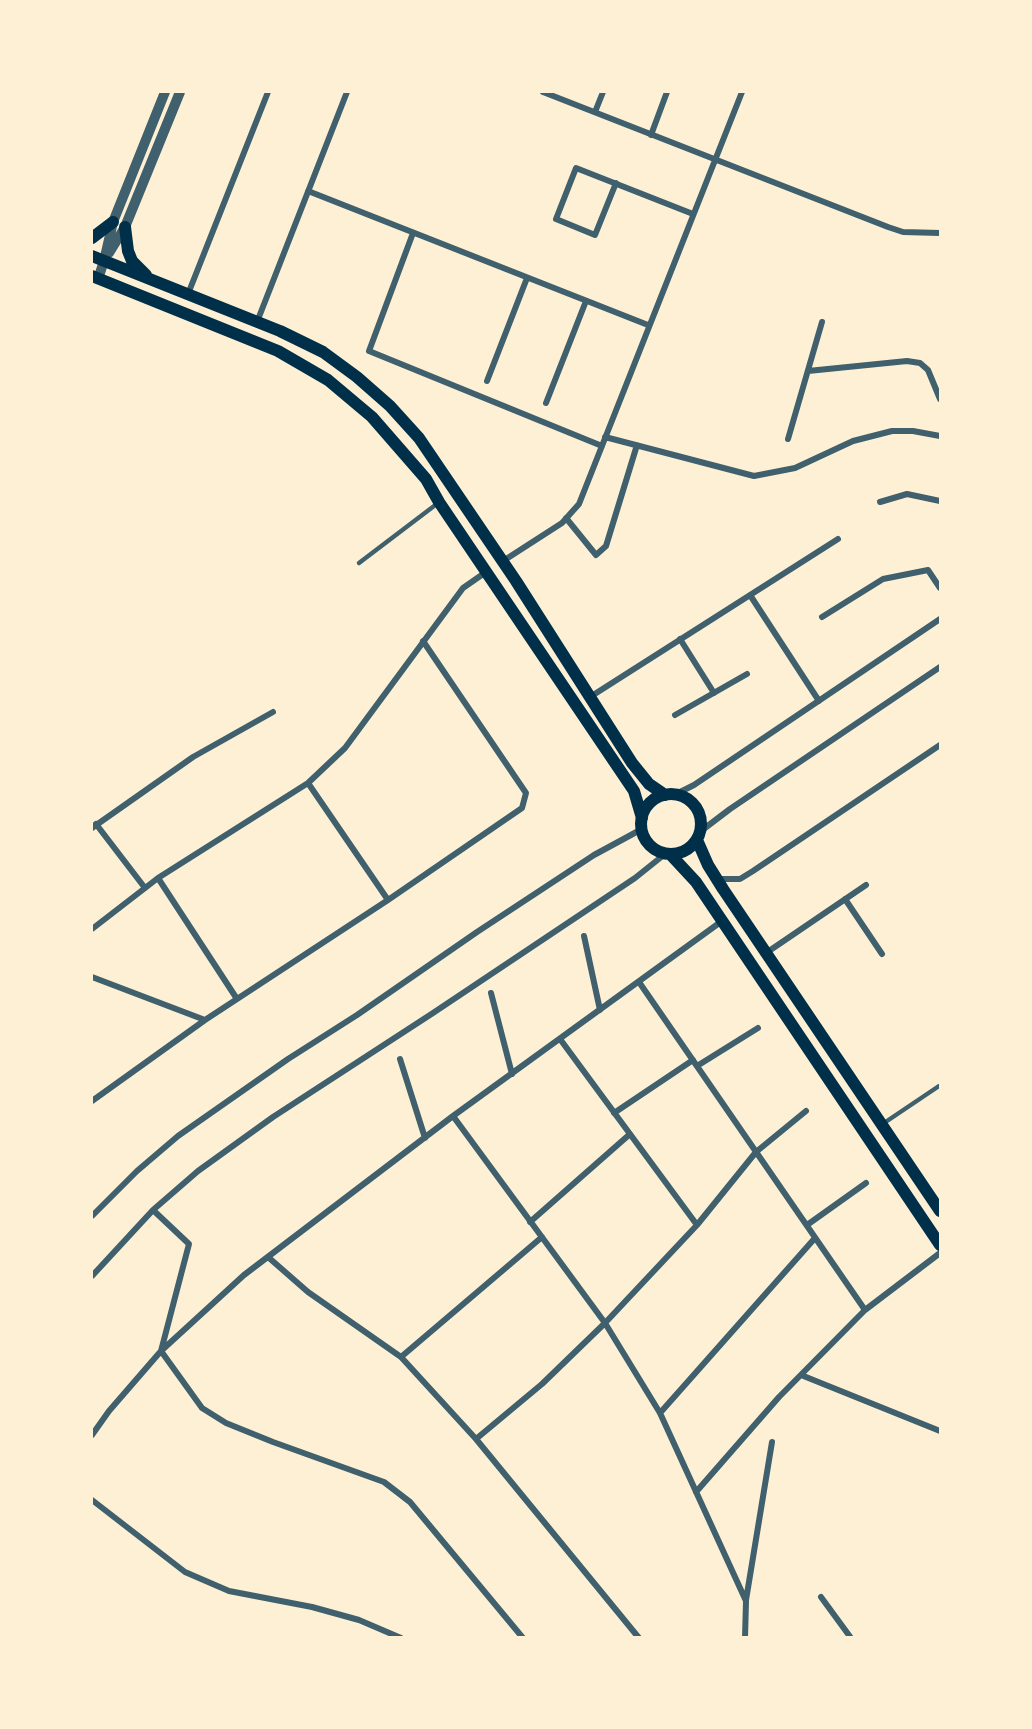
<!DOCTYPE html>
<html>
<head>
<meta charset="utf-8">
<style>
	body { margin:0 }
	#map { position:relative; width:1032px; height:1729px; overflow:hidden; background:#fdf0d5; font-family:"Varela Round",sans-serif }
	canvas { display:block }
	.frame { position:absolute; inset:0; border:93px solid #fdf0d5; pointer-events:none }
</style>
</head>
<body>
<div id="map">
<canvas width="1032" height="1729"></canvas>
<div class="frame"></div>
</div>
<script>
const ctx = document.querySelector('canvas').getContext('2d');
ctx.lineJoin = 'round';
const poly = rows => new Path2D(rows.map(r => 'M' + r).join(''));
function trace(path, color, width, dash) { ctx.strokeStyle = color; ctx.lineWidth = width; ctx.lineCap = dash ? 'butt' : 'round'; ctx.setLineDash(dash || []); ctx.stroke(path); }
const service = poly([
	[359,563,438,503],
	[884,1123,939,1086]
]);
const minor = poly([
	[543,92,888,227,903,232,940,233],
	[595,112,603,92],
	[651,135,667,92],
	[616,183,595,235,556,219,576,168,693,214],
	[308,191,648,325],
	[413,233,369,351,602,446],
	[188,294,268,92],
	[257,322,347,92],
	[808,371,907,361,920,363,928,370,940,399],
	[487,381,527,278],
	[546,403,586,301],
	[605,437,754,476,795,468,853,441,892,431,913,431,940,436],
	[788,439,822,322],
	[880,502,907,494,940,501],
	[566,518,596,555,606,546,637,445],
	[503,561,562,523,579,504,742,92],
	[750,595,819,701],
	[822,617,883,579,928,570,940,588],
	[680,639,714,693],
	[590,697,838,539],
	[675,715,747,674],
	[308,783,388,900],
	[674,795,694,785,940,619],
	[96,824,145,888],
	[92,828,193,757,273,712],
	[701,831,730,809,940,667],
	[158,878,237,999],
	[718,879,740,879,753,871,940,745],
	[845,899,882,954],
	[92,929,158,878,308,783,345,748,463,588,486,572],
	[584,936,600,1010],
	[766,953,866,885],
	[92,977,205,1020],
	[639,982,865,1310],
	[491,993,512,1074],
	[560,1039,697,1225],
	[400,1059,425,1138],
	[697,1066,758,1028],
	[92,1101,205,1020,388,900,522,808,526,793,423,641],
	[614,1113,693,1060],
	[453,1116,605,1323,660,1413,746,1601,745,1638],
	[153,1210,189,1244,161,1351,202,1408,226,1423,273,1442,384,1482,410,1502,523,1638],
	[92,1216,137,1171,178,1136,288,1059,357,1015,477,932,594,855,642,829],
	[530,1222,630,1134],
	[807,1225,866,1183],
	[268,1257,308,1292,401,1357,476,1439,639,1638],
	[92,1276,153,1210,198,1171,273,1117,433,1013,635,878,665,854],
	[401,1357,542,1237],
	[801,1375,940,1431],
	[660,1413,815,1238],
	[92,1435,109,1411,161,1351,244,1275,453,1116,722,921],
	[476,1439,542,1384,605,1323,697,1225,756,1152,806,1111],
	[696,1492,779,1397,865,1310,940,1253],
	[92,1500,185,1572,229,1591,312,1607,359,1620,401,1638],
	[821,1597,851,1638],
	[746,1600,772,1442]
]);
const tertiary = poly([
	[109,253,125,227,180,92],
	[98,279,104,261,113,222,165,92]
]);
const secondary = poly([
	[125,227,128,251,132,261,146,275],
	[92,238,113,222],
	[92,256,280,331,323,352,357,377,390,406,419,438,516,581,632,763,649,784,665,795],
	[92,276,278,351,328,380,372,417,426,479,439,502,634,791,642,818],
	'641 824a30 30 0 1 1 60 0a30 30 0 1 1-60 0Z',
	[697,840,708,865,723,889,940,1211],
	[670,854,696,882,940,1245]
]);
trace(service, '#3f606c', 4.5);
trace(minor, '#3f606c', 6);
trace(tertiary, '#3f606c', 10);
trace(secondary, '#003049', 12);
</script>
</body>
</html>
